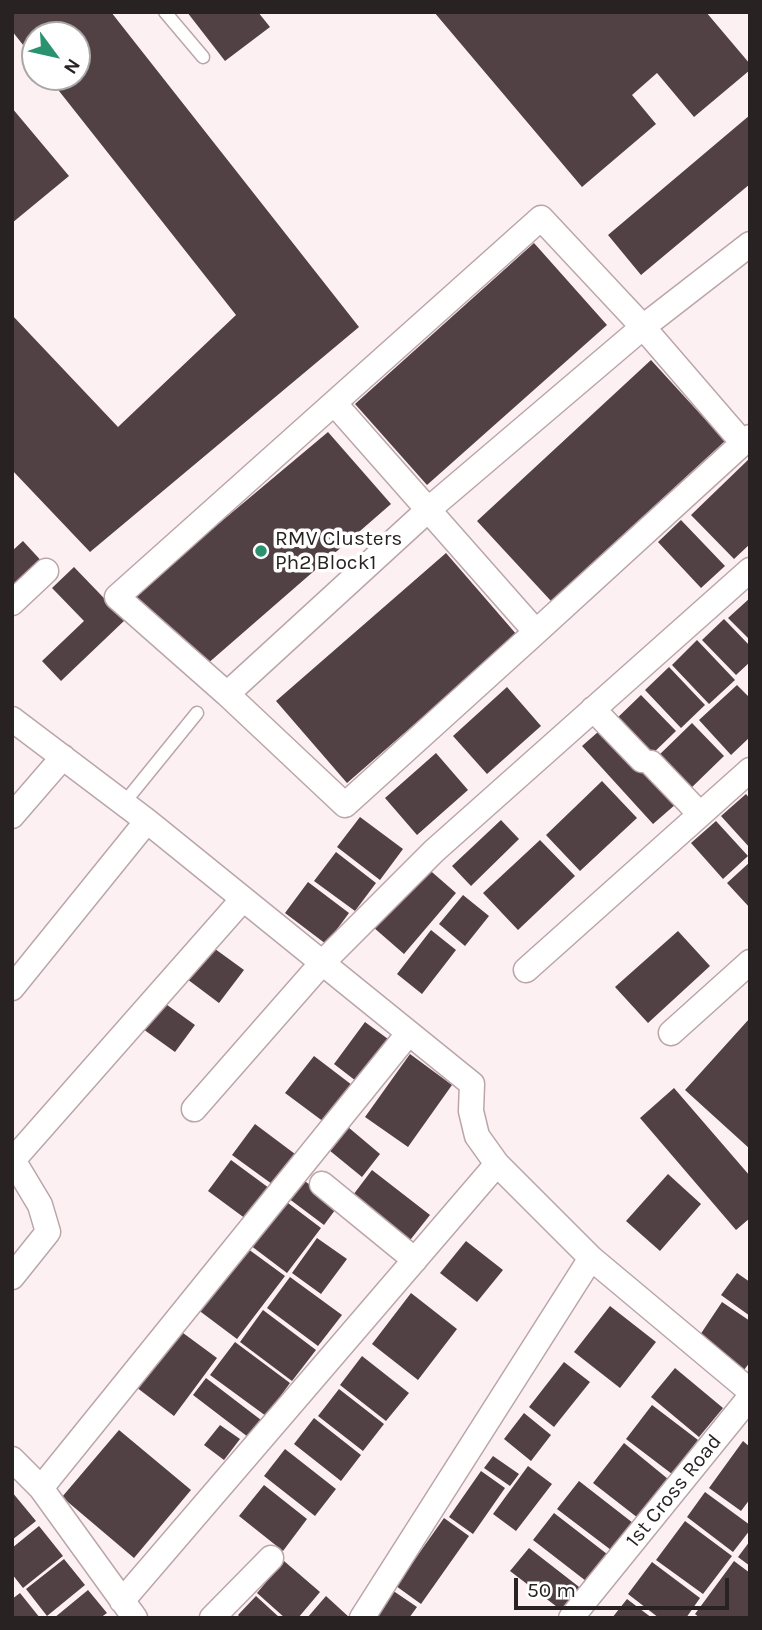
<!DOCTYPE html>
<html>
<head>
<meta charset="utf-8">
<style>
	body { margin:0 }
	#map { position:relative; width:762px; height:1630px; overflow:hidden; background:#fdf0f3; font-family:Karla,sans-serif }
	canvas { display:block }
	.frame { position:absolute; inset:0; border:14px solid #292223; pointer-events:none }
	.north { position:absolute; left:21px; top:21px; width:70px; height:70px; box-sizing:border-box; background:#fff; border:2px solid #a9a7a7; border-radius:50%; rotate:123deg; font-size:19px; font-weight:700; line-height:28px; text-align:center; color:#292223 }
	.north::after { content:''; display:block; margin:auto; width:24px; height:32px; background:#2b926f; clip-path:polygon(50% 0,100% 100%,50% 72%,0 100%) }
	.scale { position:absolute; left:514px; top:1578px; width:215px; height:32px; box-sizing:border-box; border:4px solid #292223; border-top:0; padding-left:9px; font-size:21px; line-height:24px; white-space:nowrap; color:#292223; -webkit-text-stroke:5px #fff; paint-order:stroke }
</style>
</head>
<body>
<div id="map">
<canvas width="762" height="1630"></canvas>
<div class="frame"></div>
<div class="north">N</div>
<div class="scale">50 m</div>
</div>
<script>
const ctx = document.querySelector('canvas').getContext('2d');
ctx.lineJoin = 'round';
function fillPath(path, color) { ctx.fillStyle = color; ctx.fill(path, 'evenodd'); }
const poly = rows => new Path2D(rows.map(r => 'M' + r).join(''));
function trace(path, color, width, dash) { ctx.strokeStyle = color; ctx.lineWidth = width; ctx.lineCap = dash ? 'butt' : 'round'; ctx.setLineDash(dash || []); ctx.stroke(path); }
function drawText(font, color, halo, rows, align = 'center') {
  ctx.font = font + ' Karla,sans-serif'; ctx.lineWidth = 7; ctx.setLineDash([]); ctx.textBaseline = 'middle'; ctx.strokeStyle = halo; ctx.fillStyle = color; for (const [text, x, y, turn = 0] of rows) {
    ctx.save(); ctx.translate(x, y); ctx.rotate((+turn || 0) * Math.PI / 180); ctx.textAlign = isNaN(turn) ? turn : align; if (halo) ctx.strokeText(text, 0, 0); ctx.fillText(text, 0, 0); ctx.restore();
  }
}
const building = poly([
	[12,12,111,12,359,327,90,552,12,470,12,315,118,427,236,315,48,77,77,77,77,35,35,35,35,60,12,31],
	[187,12,258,12,270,27,225,61],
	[434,12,706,12,750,64,750,70,694,117,657,73,632,95,656,124,582,187],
	[12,108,69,176,12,223],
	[750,115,750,184,641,275,608,235],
	[534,243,607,325,427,485,355,404],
	[651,360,725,441,551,601,477,521],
	[328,432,391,504,206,665,130,598],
	[750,458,750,544,734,559,691,515],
	[681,520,725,566,701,588,658,542],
	[23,541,46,566,12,598,12,551],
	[446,553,517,635,347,783,276,701],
	[74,567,125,620,61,681,42,661,84,621,52,588],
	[750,598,750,640,728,618],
	[724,619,750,646,750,662,736,675,702,640],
	[697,640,735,680,709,704,672,665],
	[669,667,705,705,681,728,645,690],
	[737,685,750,698,750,737,731,755,699,720],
	[507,687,541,726,487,774,453,736],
	[641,695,676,731,647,759,613,722],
	[692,723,724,756,688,791,656,758],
	[606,725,676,804,653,824,582,746],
	[436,753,468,790,417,835,385,798],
	[602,781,637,818,580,871,546,835],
	[746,794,750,799,750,848,721,816],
	[360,817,403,849,380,880,337,847],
	[501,820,519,839,471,886,452,866],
	[716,821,748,856,723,879,691,843],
	[540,840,575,876,518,930,483,893],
	[336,852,376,883,355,911,314,881],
	[750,862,750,908,727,883],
	[425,866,456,893,404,954,373,927],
	[308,882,349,913,326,944,285,913],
	[463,895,489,916,465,946,439,924],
	[431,930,456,950,422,994,397,974],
	[678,931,710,966,648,1023,615,987],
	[211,946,244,970,219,1003,187,979],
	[163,1002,195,1025,175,1052,143,1029],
	[750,1018,750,1149,685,1090],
	[365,1022,388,1039,356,1081,334,1064],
	[410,1054,452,1085,408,1147,365,1117],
	[314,1056,352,1085,324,1122,285,1093],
	[674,1088,750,1176,750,1218,736,1230,640,1118],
	[255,1124,295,1154,272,1184,232,1155],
	[348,1127,380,1154,362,1177,329,1150],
	[231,1160,269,1188,246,1219,208,1191],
	[372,1170,430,1215,407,1244,350,1199],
	[668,1174,701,1204,660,1251,626,1221],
	[302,1179,338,1206,324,1225,288,1198],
	[284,1200,321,1228,287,1273,250,1245],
	[317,1238,347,1259,321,1294,292,1273],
	[466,1241,503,1270,477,1302,440,1273],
	[244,1246,285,1276,237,1339,197,1309],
	[737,1273,750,1282,750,1316,721,1295],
	[290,1277,342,1315,318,1346,267,1308],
	[411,1293,457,1329,418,1380,372,1344],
	[722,1302,750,1321,750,1362,744,1370,698,1338],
	[610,1306,656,1342,620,1388,574,1352],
	[263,1310,316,1350,292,1381,240,1342],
	[179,1330,217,1358,174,1416,136,1387],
	[235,1342,290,1383,266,1416,210,1375],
	[362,1356,409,1393,386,1421,340,1385],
	[564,1362,590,1382,554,1427,529,1407],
	[675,1368,723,1408,699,1437,651,1397],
	[206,1378,261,1420,248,1437,193,1395],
	[339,1389,384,1424,363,1451,318,1416],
	[652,1405,698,1440,672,1474,626,1439],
	[524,1413,551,1435,531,1461,504,1439],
	[314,1418,361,1455,341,1481,294,1444],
	[220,1425,240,1439,224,1460,204,1445],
	[119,1430,191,1490,134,1558,62,1497],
	[743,1441,750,1447,750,1499,741,1511,709,1488],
	[624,1443,668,1479,638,1518,593,1483],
	[285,1449,336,1489,315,1516,264,1476],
	[493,1456,519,1474,510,1486,484,1468],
	[528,1466,552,1484,516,1531,493,1514],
	[481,1471,505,1488,473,1534,449,1517],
	[579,1481,633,1523,611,1550,557,1509],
	[264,1485,307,1519,283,1551,239,1516],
	[12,1492,36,1521,12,1540],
	[705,1492,750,1525,750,1530,733,1552,687,1517],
	[554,1513,607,1554,586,1581,533,1540],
	[444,1518,469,1536,421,1604,396,1586],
	[685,1521,732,1556,703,1594,656,1560],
	[39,1526,63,1556,23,1588,12,1574,12,1548],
	[750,1541,750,1566,738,1557],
	[529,1548,583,1590,565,1613,510,1571],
	[64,1559,85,1585,47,1616,26,1589],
	[284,1561,320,1592,298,1618,285,1618,257,1593],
	[734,1561,750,1573,750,1618,700,1618,695,1614],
	[652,1562,700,1598,686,1618,659,1618,628,1594],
	[88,1590,107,1613,100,1618,54,1618],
	[392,1590,417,1607,409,1618,373,1618],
	[20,1593,40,1618,12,1618,12,1599],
	[256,1596,280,1618,241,1618,238,1615],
	[326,1596,350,1618,307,1618],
	[627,1599,652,1618,612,1618]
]);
const lane = poly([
	[165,12,203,57],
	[124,803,197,713]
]);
const street = poly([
	[334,403,536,632],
	[743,443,643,327,541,218,117,597,227,694,345,805,536,632,743,443,750,437],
	[12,603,46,571],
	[227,694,429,509,643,327,750,244],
	[593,709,642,760],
	[12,719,147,821,472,1084,471,1111,477,1136,497,1164,591,1258,750,1391],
	[651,763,700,814],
	[12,816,63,757],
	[526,970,750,770],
	[12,988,147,821],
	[671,1033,750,962],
	[194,1109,322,963,434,851,750,570],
	[322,1184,415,1260],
	[12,1277,48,1232,40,1205,13,1160,243,899],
	[12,1459,41,1488,135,1618],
	[41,1488,408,1034],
	[122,1601,497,1164],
	[212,1618,271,1558],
	[362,1618,591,1258],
	[571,1618,750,1397]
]);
const markers = [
	[261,551,7,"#2b926f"]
];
const poiNames = [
	["RMV Clusters",275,539],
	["Ph2 Block1",275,563]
];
const streetNames = [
	["1st Cross Road",674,1491,-51]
];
fillPath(building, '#514044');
trace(lane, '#baa6aa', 15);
trace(street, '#baa6aa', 27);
trace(lane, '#fff', 12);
trace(street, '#fff', 24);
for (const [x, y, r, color] of markers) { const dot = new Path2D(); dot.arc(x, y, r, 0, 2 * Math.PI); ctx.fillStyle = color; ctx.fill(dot); trace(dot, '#fff', 2.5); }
drawText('21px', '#292223', '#fff', poiNames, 'left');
drawText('21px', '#292223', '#fff', streetNames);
</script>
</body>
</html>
